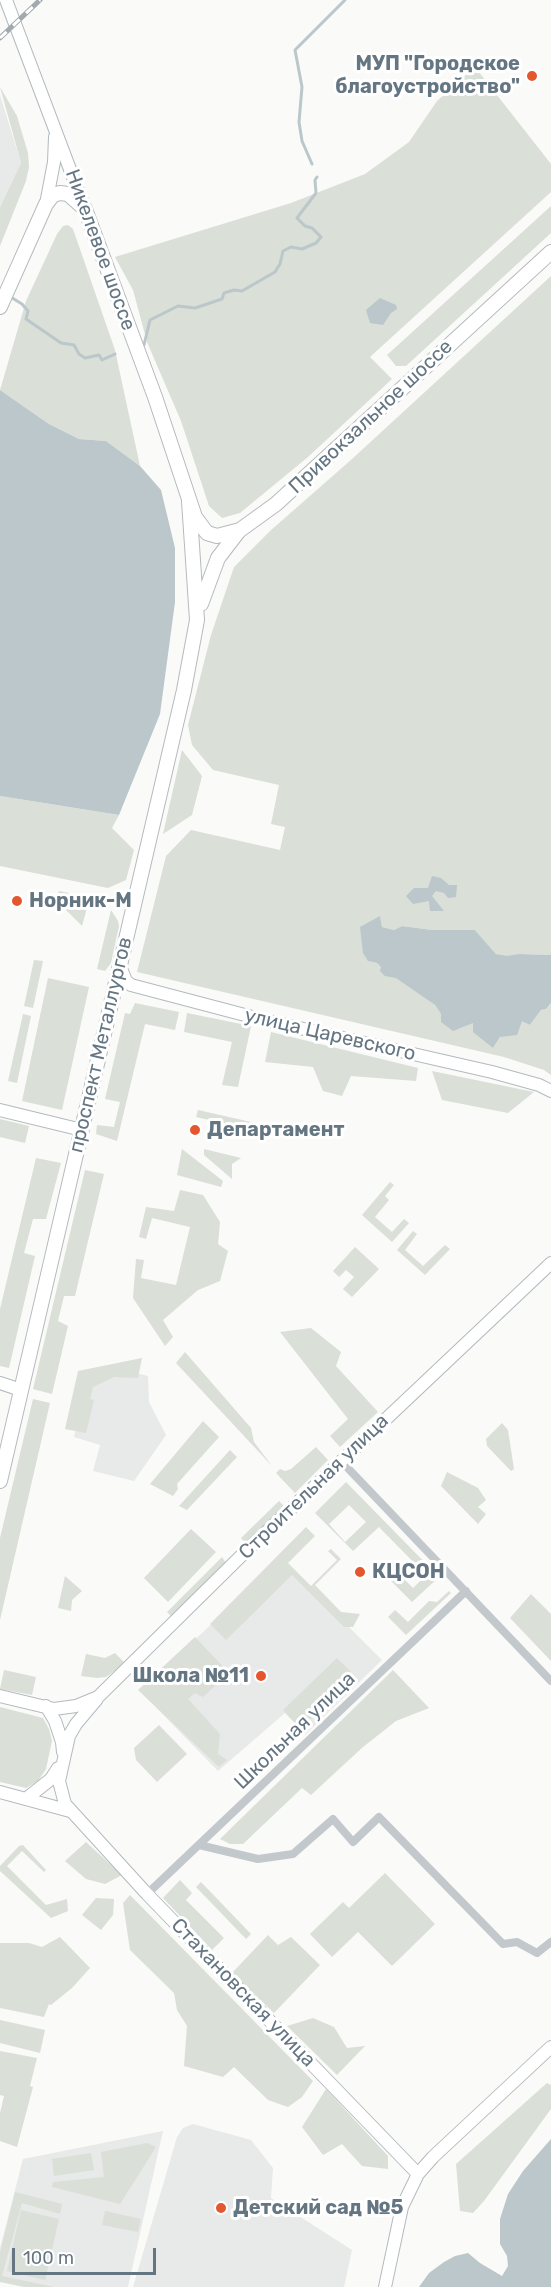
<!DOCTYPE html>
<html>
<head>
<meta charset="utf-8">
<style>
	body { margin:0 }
	#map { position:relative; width:551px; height:2287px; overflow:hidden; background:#fafaf8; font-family:Rubik,sans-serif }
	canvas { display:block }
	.scale { position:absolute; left:12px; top:2248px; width:144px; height:27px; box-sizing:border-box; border:3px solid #657683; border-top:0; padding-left:8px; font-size:18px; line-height:21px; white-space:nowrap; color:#657683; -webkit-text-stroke:4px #fff; paint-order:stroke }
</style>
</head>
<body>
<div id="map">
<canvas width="551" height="2287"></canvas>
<div class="scale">100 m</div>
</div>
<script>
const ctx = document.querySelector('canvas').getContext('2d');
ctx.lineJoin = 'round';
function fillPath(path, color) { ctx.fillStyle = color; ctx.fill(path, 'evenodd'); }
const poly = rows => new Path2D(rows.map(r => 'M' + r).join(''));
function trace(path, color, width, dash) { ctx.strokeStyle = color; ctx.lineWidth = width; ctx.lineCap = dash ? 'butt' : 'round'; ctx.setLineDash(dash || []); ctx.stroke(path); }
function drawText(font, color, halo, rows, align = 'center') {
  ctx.font = font + ' Rubik,sans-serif'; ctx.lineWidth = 6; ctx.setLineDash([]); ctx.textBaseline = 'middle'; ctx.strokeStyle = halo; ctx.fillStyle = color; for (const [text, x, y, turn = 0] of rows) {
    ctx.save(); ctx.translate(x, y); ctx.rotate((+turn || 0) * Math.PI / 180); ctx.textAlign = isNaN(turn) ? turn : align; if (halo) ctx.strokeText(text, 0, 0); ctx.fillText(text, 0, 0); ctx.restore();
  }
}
const built = poly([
	[0,95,21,163,0,207],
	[122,1370,148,1376,149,1402,166,1435,134,1481,93,1471,100,1445,74,1437,87,1379],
	[281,1559,382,1660,306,1734,285,1713,218,1771,140,1691],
	[193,2124,251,2140,273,2168,271,2198,352,2250,344,2287,133,2287,177,2137,183,2128],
	[163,2131,128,2287,36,2287,0,2278,0,2248,23,2159]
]);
const green = poly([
	[475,67,551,164,551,192,370,357,392,379,308,457,240,513,222,518,209,506,181,421,147,342,133,290,115,257,291,203,365,174,409,142,437,101],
	[0,87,17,116,28,153,29,167,26,181,0,246,0,207,21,163],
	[551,206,551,233,406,366,396,366,387,355],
	[68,225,73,229,115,350,140,466,106,441,79,439,49,424,0,390,26,301,57,234,63,226],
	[551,276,551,955,519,954,507,957,496,954,475,930,432,930,402,926,394,930,382,927,380,917,368,961,377,963,435,1005,441,1014,473,1023,493,1048,500,1037,522,1020,530,1025,541,1010,546,1009,551,1003,551,1075,544,1070,504,1057,137,972,166,856,191,830,280,850,285,827,271,824,279,785,213,770,192,745,188,725,211,635,234,567,270,531,352,459],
	[182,750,202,776,192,815,163,834],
	[0,796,119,815,112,828,134,850,126,880,108,888,0,866],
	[59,891,90,897,82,926,56,900],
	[111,910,118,921,119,926,111,963,105,971,97,969],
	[34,960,43,961,33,1008,24,1006],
	[48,978,89,987,62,1110,22,1101],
	[135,1003,179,1012,175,1030,145,1024,117,1141,96,1134,97,1125,114,1127,120,1102,105,1099,125,1013,130,1014],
	[187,1013,251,1026,238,1087,222,1085,232,1042,184,1032],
	[23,1014,31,1016,17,1083,8,1081],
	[271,1032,418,1068,416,1081,351,1076,342,1096,323,1091,313,1067,265,1062],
	[432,1071,534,1092,508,1113,442,1100],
	[198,1110,251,1122,249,1129,196,1117],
	[0,1119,29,1126,25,1143,0,1137],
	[182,1149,223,1181,221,1187,177,1175],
	[204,1149,241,1158,232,1164,232,1179,204,1155],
	[36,1158,61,1163,46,1219,33,1219,24,1253,35,1256,9,1368,0,1366,0,1309],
	[85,1170,104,1174,75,1296,64,1296,58,1321,68,1326,52,1394,33,1389],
	[390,1182,394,1185,385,1196,389,1200,375,1217,392,1232,404,1219,409,1223,392,1242,362,1215],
	[180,1190,203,1195,220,1222,218,1244,228,1251,220,1281,198,1290,163,1320,173,1337,165,1346,133,1298,136,1259,144,1260,141,1278,176,1285,190,1227,152,1218,146,1239,139,1237,146,1207,174,1211],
	[413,1231,417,1234,405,1250,423,1266,445,1245,450,1249,425,1275,397,1250],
	[355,1247,379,1269,352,1297,343,1289,354,1277,346,1270,339,1277,333,1271],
	[311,1328,341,1352,336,1366,378,1412,340,1447,330,1436,348,1419,280,1332],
	[185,1352,251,1428,254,1442,272,1466,176,1363],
	[142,1358,138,1378,114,1377,93,1387,90,1399,94,1400,86,1433,65,1429,78,1371],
	[33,1399,50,1403,0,1620,0,1538],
	[203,1421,219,1437,177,1484,178,1489,173,1496,150,1484],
	[502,1423,508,1430,514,1469,511,1471,487,1446,486,1439],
	[316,1447,328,1460,295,1493,276,1473,280,1469,285,1471,291,1469],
	[230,1450,237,1457,187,1510,179,1506],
	[447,1472,478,1488,486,1500,478,1507,486,1514,478,1524,441,1486],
	[346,1482,439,1577,412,1602,385,1575,393,1568,413,1588,426,1575,379,1527,353,1551,315,1513],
	[349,1505,366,1522,345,1542,329,1524],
	[279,1501,284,1506,246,1544,241,1538],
	[306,1527,315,1536,288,1563,311,1586,337,1560,328,1551,331,1549,341,1559,315,1585,341,1612,360,1614,353,1627,344,1627,292,1575,226,1640,210,1624],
	[191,1529,216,1552,168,1602,144,1578],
	[222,1557,226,1563,172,1617,167,1612],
	[65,1576,82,1591,72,1600,71,1611,58,1608],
	[449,1591,451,1593,406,1635,388,1617,395,1610,408,1622,429,1601,437,1602],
	[531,1594,551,1614,551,1661,510,1618],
	[195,1637,229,1673,203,1697,195,1693,188,1699,220,1734,218,1754,227,1760,219,1767,138,1690],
	[115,1653,125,1663,106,1677,97,1678,81,1676,86,1654,105,1658],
	[337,1658,355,1676,300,1729,283,1710],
	[4,1670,36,1677,32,1695,0,1689],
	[393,1670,429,1708,396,1721,363,1747,311,1795,302,1788,243,1844,230,1844,220,1839],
	[0,1707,43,1718,49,1729,52,1741,46,1769,38,1781,26,1788,0,1782],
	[159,1725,187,1754,157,1782,136,1760,134,1748],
	[86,1842,122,1875,105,1884,86,1879,65,1861],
	[23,1845,46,1870,44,1872,22,1851,7,1866,46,1905,67,1899,68,1911,51,1918,0,1871,0,1866,19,1846],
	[385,1873,435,1924,392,1966,358,1932,332,1957,310,1934,343,1902,349,1908],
	[180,1880,192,1893,186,1900,224,1938,212,1950,163,1898],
	[201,1882,251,1934,246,1939,196,1887],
	[130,1895,313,2081,302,2097,288,2107,268,2100,234,2067,223,2077,184,2066,187,2026,177,2010,174,1993,130,1950,123,1903],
	[96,1898,114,1899,113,1915,101,1930,82,1915],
	[268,1935,278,1945,291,1937,320,1965,274,2013,232,1973],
	[60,1937,90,1968,72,1988,51,2005,49,2004,44,2017,0,2008,0,1943,29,1943,42,1947],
	[313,2018,334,2027,347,2048,365,2046,337,2075,287,2026],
	[0,2020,45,2030,40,2053,0,2043],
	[0,2051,37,2058,30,2086,33,2087,17,2147,0,2141,0,2113,4,2096,0,2095],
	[547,2083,551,2085,551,2109,484,2201,473,2213,460,2211,456,2164],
	[326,2089,388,2156,388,2169,362,2166,342,2144,323,2155,302,2127],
	[147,2143,156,2147,120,2204,52,2187,53,2182,104,2177,101,2152],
	[91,2153,94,2170,54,2176,52,2159],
	[15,2192,62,2204,60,2214,22,2203,2,2276,54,2287,24,2287,0,2282,0,2253],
	[21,2210,59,2219,45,2280,7,2271],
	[105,2211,141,2219,138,2232,102,2225]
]);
const water = poly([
	[380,298,396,305,397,309,391,313,383,325,370,323,366,310],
	[0,390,49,424,79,439,106,441,140,466,161,490,175,548,175,602,160,714,119,815,0,796],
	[432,876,441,878,449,885,457,885,456,897,448,898,444,893,436,891,432,896,444,911,430,911,429,901,413,904,406,896,414,888,428,888],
	[380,916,382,927,394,930,402,926,432,930,475,930,496,954,507,956,519,954,551,955,551,1003,546,1009,541,1010,530,1025,522,1021,517,1035,500,1037,493,1048,473,1032,473,1023,453,1031,441,1022,441,1014,435,1005,396,978,385,976,380,971,381,967,377,963,368,961,363,953,360,927],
	[551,2139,551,2287,419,2287,429,2273,444,2262,455,2256,468,2253,480,2263,502,2276,508,2266,507,2256,500,2244,500,2219,508,2194,523,2171]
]);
const stream = poly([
	[312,164,302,141,299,122,302,87,295,50,345,0],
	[9,296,22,304,28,311,26,319,61,343,74,345,79,354,85,358,99,355,102,360,115,354],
	[144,345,150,320,178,306,195,308,222,299,224,293,234,290,242,291,275,272,280,264,283,251,291,247,302,249,316,243,321,237,312,228,305,226,297,218,316,193,315,180,317,177]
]);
const street = poly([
	[342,1462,551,1681],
	[199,1845,258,1859,293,1854,333,1819,353,1842,379,1817,503,1944,517,1942,537,1953,551,1942],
	[147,1894,466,1591]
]);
const secondary = poly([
	[6,0,85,209],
	[46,204,54,162,55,137],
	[120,966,126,981,131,985,260,1019,492,1072,539,1085,551,1091],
	[0,1110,82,1130],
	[0,1383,21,1390],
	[0,1696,54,1709,76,1706,98,1697,241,1556,551,1263],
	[97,1699,76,1724,69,1736,59,1781,65,1804,147,1894,418,2174],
	[46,1706,55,1721,62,1742,63,1752],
	[0,1792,70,1811],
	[27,1798,51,1779,58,1768],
	[385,2287,402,2207,418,2174,433,2157,551,2047]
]);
const primary = poly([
	[0,307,46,204,53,195,60,193,68,194,85,209,155,397,195,517,207,533,217,536,240,530,276,504,551,252],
	[201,604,218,558,238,532],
	[0,1481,184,690,197,620,189,501]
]);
const rail = poly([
	[0,38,40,0]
]);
const markers = [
	[532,76,6,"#e4572e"],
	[17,901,6,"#e4572e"],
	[195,1130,6,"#e4572e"],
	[360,1572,6,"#e4572e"],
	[261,1676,6,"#e4572e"],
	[221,2208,6,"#e4572e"]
];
const poiNames = [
	["МУП \"Городское",520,64,"right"],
	["благоустройство\"",520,87,"right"],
	["Норник-М",29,901],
	["Департамент",207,1130],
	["КЦСОН",372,1572],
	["Школа №11",249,1676,"right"],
	["Детский сад №5",233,2208]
];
const streetNames = [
	["Никелевое шоссе",100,250,70],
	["Привокзальное шоссе",371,417,-43],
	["улица Царевского",330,1035,13],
	["проспект Металлургов",101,1045,-77],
	["Строительная улица",314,1487,-44],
	["Школьная улица",295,1731,-44],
	["Стахановская улица",243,1993,46]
];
fillPath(built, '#e8e9e9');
fillPath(green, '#dadfd7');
fillPath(water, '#bbc7cb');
trace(stream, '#bbc7cb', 3);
trace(secondary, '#b3babf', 14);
trace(primary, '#b5babe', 16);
trace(street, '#c3c8cc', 8);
trace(secondary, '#fff', 12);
trace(primary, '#fff', 14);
trace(rail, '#a2aab0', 5);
trace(rail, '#fff', 3, [9]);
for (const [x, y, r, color] of markers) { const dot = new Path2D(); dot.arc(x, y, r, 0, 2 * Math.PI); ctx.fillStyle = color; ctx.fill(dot); trace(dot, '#fff', 2); }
drawText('bold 20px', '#657683', '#fff', poiNames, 'left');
drawText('20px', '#657683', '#fff', streetNames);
</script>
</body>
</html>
